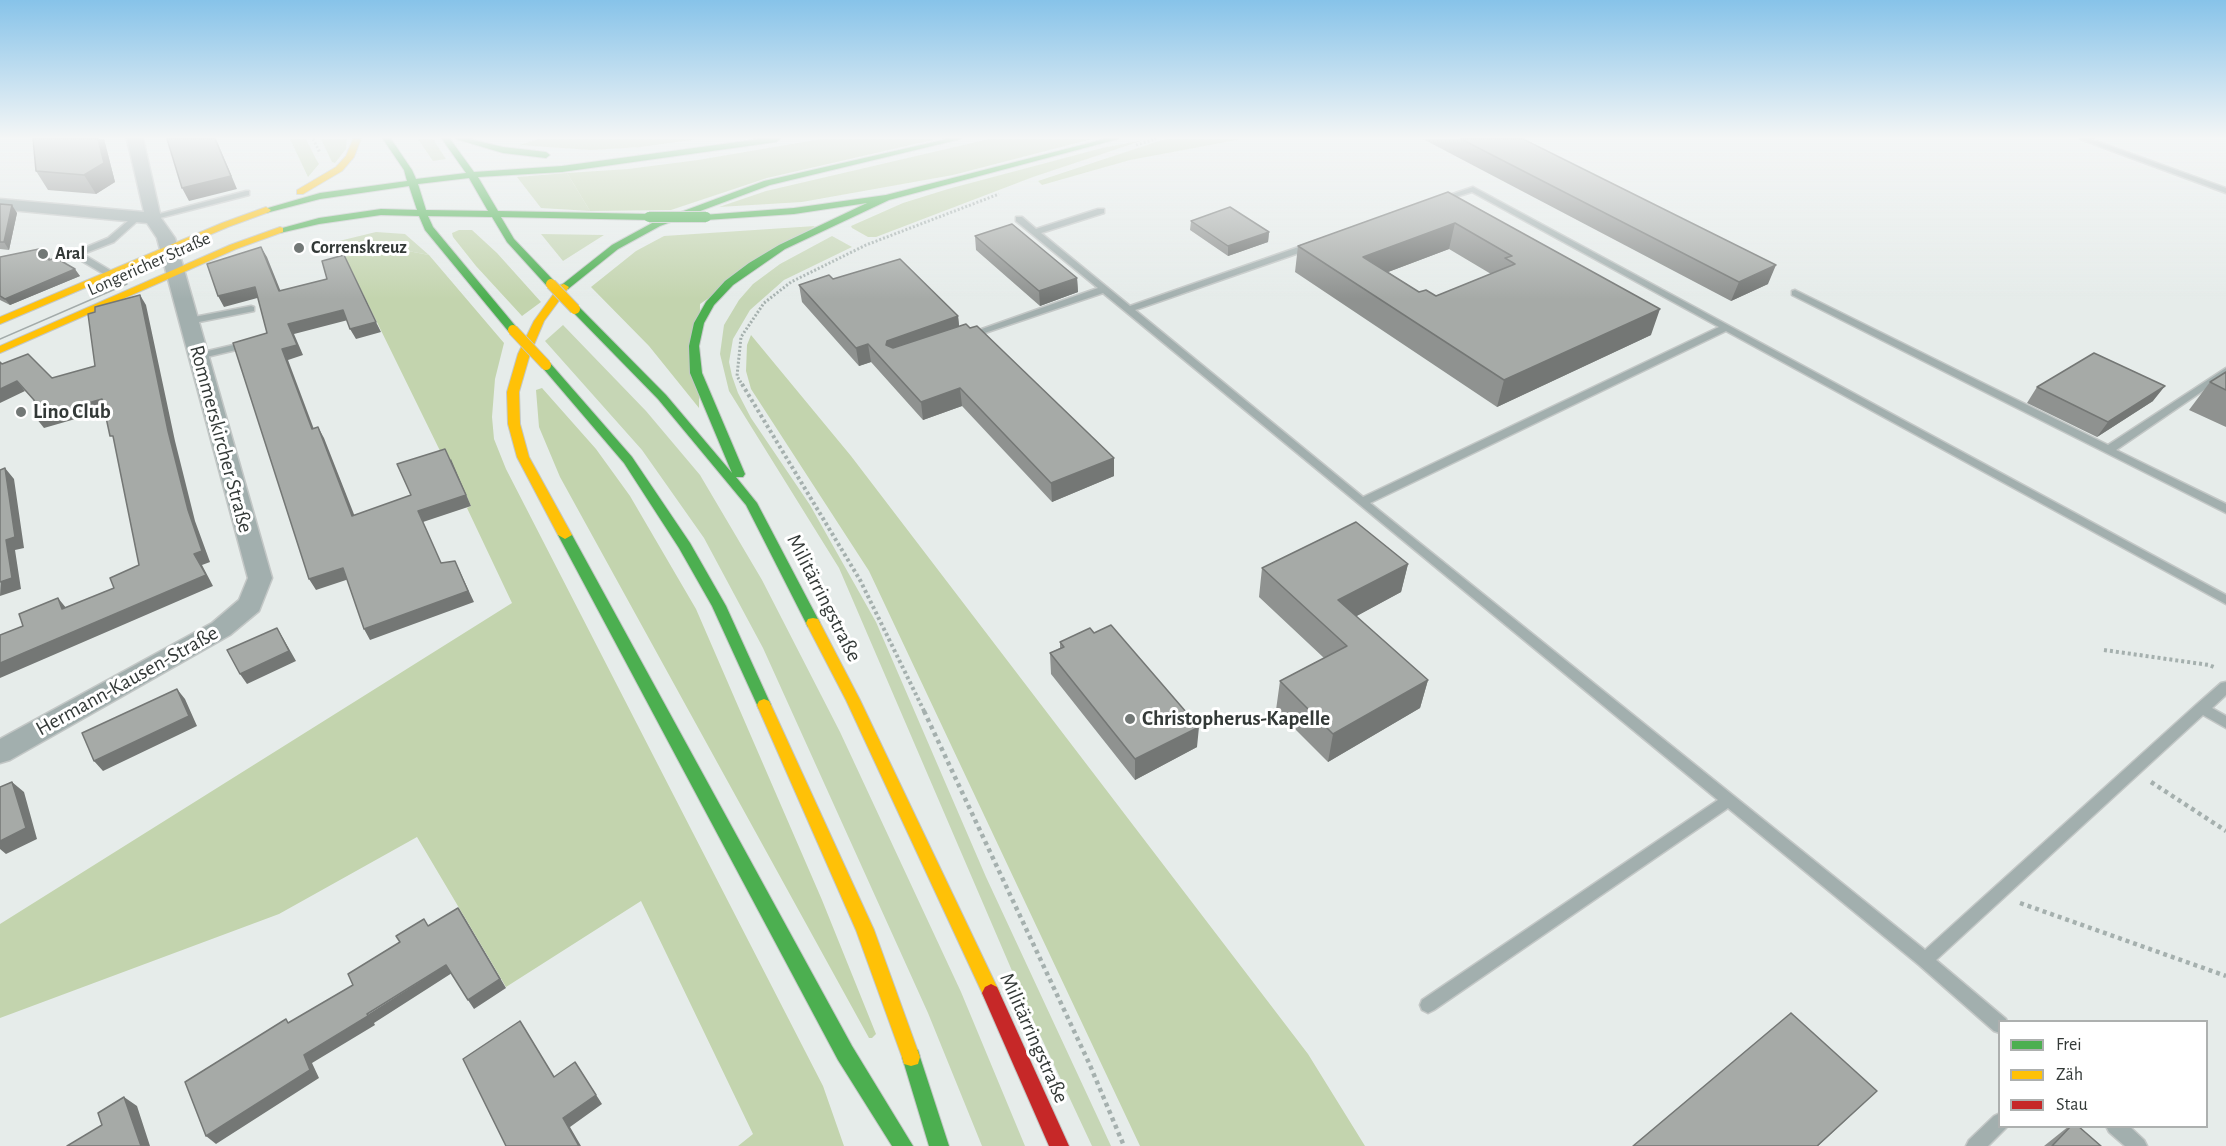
<!DOCTYPE html>
<html>
<head>
<meta charset="utf-8">
<style>
	body { margin:0 }
	#map { position:relative; width:2226px; height:1146px; overflow:hidden; background:#e6ecea; font-family:"Alegreya Sans",sans-serif }
	canvas { display:block }
	.legend { position:absolute; left:1998px; top:1020px; width:210px; height:108px; box-sizing:border-box; background:#fff; border:2px solid #adb0af; margin:0; padding:8px 10px; list-style:none; font-size:18px; color:#333937 }
	.legend li { display:flex; align-items:center; gap:12px; height:30px }
	.legend b { width:30px; border:2px solid #adb0af }
</style>
</head>
<body>
<div id="map">
<canvas width="2226" height="1146"></canvas>
<ul class="legend">
<li><b style="height:8px;background:#4caf50"></b>Frei</li>
<li><b style="height:8px;background:#ffc107"></b>Zäh</li>
<li><b style="height:8px;background:#c62828"></b>Stau</li>
</ul>
</div>
<script>
const ctx = document.querySelector('canvas').getContext('2d');
ctx.lineJoin = 'round';
function fillPath(path, color) { ctx.fillStyle = color; ctx.fill(path, 'evenodd'); }
const poly = rows => new Path2D(rows.map(r => 'M' + r).join(''));
function trace(path, color, width, dash) { ctx.strokeStyle = color; ctx.lineWidth = width; ctx.lineCap = dash ? 'butt' : 'round'; ctx.setLineDash(dash || []); ctx.stroke(path); }
function drawText(font, color, halo, rows, align = 'center') {
  ctx.font = font + ' "Alegreya Sans",sans-serif'; ctx.lineWidth = 6; ctx.setLineDash([]); ctx.textBaseline = 'middle'; ctx.strokeStyle = halo; ctx.fillStyle = color; for (const [text, x, y, turn = 0] of rows) {
    ctx.save(); ctx.translate(x, y); ctx.rotate((+turn || 0) * Math.PI / 180); ctx.textAlign = isNaN(turn) ? turn : align; if (halo) ctx.strokeText(text, 0, 0); ctx.fillText(text, 0, 0); ctx.restore();
  }
}
const green = poly([
	[418,139,433,139,446,159,433,161],
	[567,173,590,211,541,208,517,177],
	[376,232,405,234,429,255,403,250,370,251,345,257,339,241],
	[541,234,604,235,563,261],
	[832,236,852,247,784,280,750,310,733,339,729,362,732,376,738,393,751,418,810,505,876,622,986,877,1111,1146,1092,1146,1034,1022,839,568,729,391,720,354,724,325,739,300,753,284,780,264],
	[563,325,646,411,700,475,762,580,840,732,961,992,1025,1146,982,1146,928,1013,763,648,704,538,642,450,545,341]
]);
const forest = poly([
	[290,139,306,139,316,159,319,164,308,177],
	[321,139,347,139,346,149,335,163,332,162],
	[539,139,698,139,641,147,591,150,519,145],
	[821,139,937,139,767,178,671,210,590,211,567,173,628,169,698,160],
	[989,139,1092,139,953,175,802,202,719,207,766,191],
	[1165,139,1242,139,1130,160,1042,185,1038,181],
	[1144,140,1033,177,876,237,868,237,852,228,851,226,903,203,948,189,1102,148],
	[815,226,700,304,699,408,649,346,591,287,636,251,664,236],
	[459,230,472,230,497,253,541,302,522,316,476,266,453,237,452,233],
	[403,250,429,255,504,343,495,379,492,417,494,439,506,469,823,1086,844,1146,738,1146,753,1134,641,901,506,987,417,837,279,914,0,1018,0,924,512,603,467,508,471,506,451,460,445,461,345,257,370,251],
	[751,335,851,456,1308,1054,1365,1146,1140,1146,869,571,751,389,746,371,747,345],
	[542,388,596,449,630,496,696,609,822,900,876,1034,872,1038,869,1038,560,477,539,427,536,390]
]);
const pathFar2 = poly([
	[313,139,320,153],
	[1136,145,1156,139],
	[743,386,737,376,741,337,764,303,791,282,866,245,999,194]
]);
const pathFar1 = poly([
	[742,384,860,580,925,713],
	[2104,650,2209,665,2216,668]
]);
const path = poly([
	[924,711,1089,1063,1124,1146],
	[2151,782,2226,831],
	[2020,903,2226,976]
]);
const lane = poly([
	[2080,139,2090,139,2226,188,2226,193,2080,139],
	[1473,187,2226,595,2226,604,1726,331,1370,503,1925,950,2197,704,2221,683,2226,682,2226,695,2212,708,2226,716,2226,728,2203,715,1936,960,2006,1019,2007,1022,2000,1022,2000,1033,1994,1031,1919,965,1728,808,1434,1010,1428,1013,1422,1010,1420,1005,1422,1000,1718,800,1103,293,970,338,967,339,962,336,1098,288,1016,221,1016,217,1022,217,1036,229,1098,209,1104,209,1104,213,1041,233,1130,306,1310,243,1316,243,1316,247,1135,310,1363,497,1719,327,1472,192,1439,202,1435,200,1473,187],
	[246,191,249,191,249,195,152,220,148,217,246,191],
	[135,215,142,217,114,242,83,254,113,272,113,276,107,276,75,257,55,265,51,262,108,238,135,215],
	[1795,290,2108,445,2226,368,2226,375,2116,450,2226,504,2226,513,1792,295,1792,291,1795,290],
	[251,306,254,307,254,311,189,324,184,321,189,318,251,306],
	[250,341,255,344,253,346,198,359,193,356,195,354,250,341],
	[2000,1113,2000,1126,2007,1126,2006,1128,1988,1146,1966,1146,1969,1140,1994,1116,2000,1113],
	[2106,1126,2129,1126,2144,1140,2147,1146,2125,1146,2109,1132,2106,1126]
]);
const street = poly([
	[127,139,143,139,161,218,175,238,272,578,259,611,230,635,10,760,0,763,0,739,212,623,239,600,248,578,157,238,147,223,0,209,0,199,144,212,127,139]
]);
const fast = poly([
	[383,139,391,139,412,170,416,179,466,173,442,139,450,139,474,172,562,166,760,139,780,139,776,142,562,172,478,177,498,211,649,214,654,217,649,220,501,217,514,239,555,282,555,286,551,287,547,286,507,242,492,217,428,216,433,227,517,328,517,332,513,333,509,332,425,230,419,216,381,215,319,224,280,233,275,230,319,218,381,209,417,210,409,186,320,199,266,213,261,210,320,193,407,181,404,170,383,139],
	[469,178,488,211,426,210,418,184,469,178],
	[456,139,469,139,503,147,546,152,550,155,546,158,503,153,456,139],
	[947,139,961,139,770,185,660,226,618,249,568,289,560,289,559,287,612,245,654,222,764,181,947,139],
	[1105,139,1118,139,889,200,785,249,733,285,714,305,704,323,699,346,702,373,745,474,743,477,736,477,757,503,820,623,818,627,808,627,746,505,658,399,570,309,575,306,579,307,666,395,732,473,690,373,689,346,694,323,706,302,725,281,749,263,779,245,867,203,794,214,706,220,703,219,703,215,794,208,886,195,1105,139],
	[546,362,550,363,632,457,690,543,726,606,771,705,769,709,764,711,759,709,712,606,679,548,624,463,542,367,540,365,546,362],
	[565,531,572,535,852,1046,913,1146,892,1146,838,1060,558,535,565,531],
	[911,1048,918,1050,920,1057,949,1146,929,1146,902,1057,904,1050,911,1048]
]);
const slow = poly([
	[353,139,361,139,354,157,342,171,303,194,297,194,297,190,336,167,346,156,353,139],
	[266,207,271,210,269,212,228,227,0,324,0,317,222,223,266,207],
	[280,227,283,228,283,232,236,249,0,353,0,346,230,245,280,227],
	[564,284,569,287,544,321,530,354,519,392,520,424,529,457,572,535,565,539,558,535,517,457,508,424,507,392,518,354,534,321,560,285,564,284],
	[813,618,818,619,860,700,997,987,1000,993,997,999,991,1002,985,999,846,700,806,623,808,619,813,618],
	[764,699,769,701,771,705,874,930,920,1057,918,1064,911,1066,904,1064,902,1057,856,930,757,705,759,701,764,699]
]);
const jam = poly([
	[991,984,997,987,1069,1146,1049,1146,982,993,985,987,991,984]
]);
const tram = poly([
	[0,339,127,284]
]);
const fastBridge = poly([
	[649,217,706,217]
]);
const slowBridge = poly([
	[551,284,575,309],
	[513,330,546,365]
]);
const wall = poly([
	[33,139,104,139,115,182,96,194,48,190,36,171],
	[1423,139,1523,139,1768,284,1731,301],
	[1448,192,1651,335,1497,407,1295,272,1298,246],
	[1449,249,1491,274,1436,296,1419,292,1388,272],
	[0,204,17,213,9,250,0,249],
	[1191,221,1269,232,1268,242,1228,256,1190,230],
	[975,236,1077,278,1078,292,1040,306,976,250],
	[0,257,51,260,80,276,10,305,0,300],
	[833,279,958,316,959,326,1114,476,1052,502,962,406,923,420,871,362,859,366,802,302,799,285],
	[2226,372,2226,427,2189,410,2210,382],
	[2037,387,2153,401,2097,437,2027,403],
	[1408,564,1401,592,1356,616,1428,680,1420,708,1328,762,1276,710,1280,681,1324,658,1259,597,1262,568],
	[1060,642,1197,747,1135,780,1051,674,1050,653,1060,648],
	[2069,1126,2078,1126,2101,1146,2044,1146]
]);
const shadedWall = poly([
	[98,139,104,139,115,182,96,194,84,175],
	[215,139,216,139,237,189,189,201,182,188],
	[12,205,17,213,9,250,4,242],
	[1455,223,1449,249,1359,283,1363,257],
	[1269,232,1268,242,1228,256,1228,246],
	[261,247,267,257,285,302,279,291],
	[46,253,51,260,49,262,44,256],
	[1776,265,1768,284,1731,301,1739,282],
	[75,269,80,276,10,305,5,299],
	[1077,278,1078,292,1040,306,1039,291],
	[255,287,261,297,224,307,218,296],
	[140,295,146,305,175,441,195,521,210,562,202,565,213,586,0,678,0,663,194,554,188,510,168,431],
	[1660,309,1651,335,1497,407,1504,380],
	[343,310,348,320,294,334,303,355,288,360,318,440,312,429,282,349,288,324],
	[958,316,960,334,889,359,886,345,887,341],
	[376,322,381,332,356,339,350,329],
	[868,344,871,362,859,366,856,348],
	[17,381,25,391,0,403,0,389],
	[2165,386,2153,401,2097,437,2108,422],
	[960,388,962,406,923,420,921,402],
	[102,399,110,409,44,428,36,418],
	[318,427,324,438,359,527,352,516],
	[1114,458,1114,476,1052,502,1051,483],
	[451,459,471,506,423,522,447,574,418,511],
	[5,468,14,479,24,548,15,550,21,589,0,596],
	[455,561,474,602,370,640,364,629],
	[1408,564,1401,592,1333,629,1338,600],
	[343,568,349,579,316,590,309,579],
	[58,598,67,609,62,609],
	[277,628,283,638,296,661,247,684,240,674],
	[1428,680,1420,708,1328,762,1333,734],
	[177,689,185,699,197,726,103,771,94,761],
	[1199,727,1197,747,1135,780,1135,759],
	[12,782,24,792,37,839,6,854,0,849,0,841],
	[458,908,464,917,506,988,474,1009,468,1000],
	[446,965,452,973,374,1023,375,1025,312,1063,319,1078,216,1144,206,1136,304,1055],
	[575,1062,602,1104,570,1127,581,1146,579,1146,563,1118],
	[1877,1091,1818,1146,1817,1146],
	[124,1097,137,1106,150,1146,141,1146]
]);
const building = poly([
	[33,139,98,139,104,163,84,175,36,171,33,139],
	[167,139,215,139,231,176,182,188,167,139],
	[1461,139,1523,139,1776,265,1739,282,1461,139],
	[1448,192,1660,309,1504,380,1298,246,1448,192],
	[1455,223,1512,256,1505,258,1515,264,1436,296,1426,290,1419,292,1363,257,1455,223],
	[0,204,12,205,4,242,0,242,0,204],
	[1230,207,1269,232,1228,246,1191,221,1230,207],
	[1012,224,1077,278,1039,291,975,236,1012,224],
	[261,247,279,291,327,279,322,261,344,255,376,322,350,329,343,310,288,324,297,345,282,349,312,429,318,427,352,516,411,495,397,464,445,449,466,495,418,511,441,563,455,561,468,591,364,629,343,568,309,579,233,343,267,333,255,287,218,296,207,264,261,247],
	[39,249,46,253,44,256,49,260,56,258,75,269,5,299,0,296,0,257,39,249],
	[900,259,958,316,887,341,886,345,893,348,966,324,970,328,977,326,1114,458,1051,483,960,388,921,402,868,344,856,348,799,285,829,275,833,279,900,259],
	[140,295,168,431,188,510,202,551,194,554,206,575,0,663,0,635,23,626,19,614,58,598,62,609,114,588,110,578,139,565,113,436,110,436,102,399,36,418,34,400,17,381,0,389,0,362,2,364,28,354,52,378,95,366,88,314,95,312,95,307,140,295],
	[2094,353,2165,386,2108,422,2037,387,2094,353],
	[2226,372,2226,390,2210,382,2226,372],
	[5,468,15,537,6,540,12,578,0,582,0,470,5,468],
	[1356,522,1408,564,1338,600,1428,680,1333,734,1280,681,1347,646,1262,568,1356,522],
	[1111,625,1199,727,1135,759,1050,653,1064,647,1060,642,1090,628,1094,633,1111,625],
	[277,628,289,651,240,674,227,650,277,628],
	[177,689,189,716,94,761,82,733,177,689],
	[12,782,26,828,0,841,0,787,12,782],
	[458,908,500,979,468,1000,446,965,367,1014,368,1016,304,1055,310,1070,206,1136,185,1082,286,1019,288,1023,353,985,348,974,400,942,396,936,424,919,428,926,458,908],
	[1791,1013,1877,1091,1817,1146,1633,1146,1791,1013],
	[520,1021,554,1077,575,1062,596,1095,563,1118,579,1146,506,1146,463,1059,520,1021],
	[124,1097,141,1146,67,1146,102,1125,98,1113,124,1097],
	[2071,1126,2078,1126,2101,1146,2052,1146,2071,1126]
]);
const markers = [
	[299,248,6,"#727876"],
	[43,254,6,"#727876"],
	[21,412,6,"#727876"],
	[1130,719,6,"#727876"]
];
const farPoinames = [
	["Correnskreuz",311,248],
	["Aral",55,254]
];
const farStreetnames = [
	["Longericher Straße",149,264,-24]
];
const poiNames = [
	["Lino Club",33,412],
	["Christopherus-Kapelle",1142,719]
];
const streetNames = [
	["Rommerskircher Straße",221,439,75],
	["Militärringstraße",824,598,63],
	["Hermann-Kausen-Straße",127,681,-29],
	["Militärringstraße",1034,1038,66]
];
fillPath(green, '#c6d6b5');
fillPath(forest, '#c3d4ae');
trace(lane, '#c3c7c6', 3);
trace(street, '#c3c7c6', 3);
trace(fast, '#c3c7c6', 2);
trace(slow, '#c3c7c6', 2);
trace(jam, '#c3c7c6', 2);
trace(pathFar2, '#a5b0ae', 3, [2, 2]);
trace(pathFar1, '#a5b0ae', 4, [3, 3]);
trace(path, '#a5b0ae', 4.5, [4, 4]);
fillPath(lane, '#a2afae');
fillPath(street, '#a2afae');
fillPath(fast, '#4caf50');
fillPath(slow, '#ffc107');
fillPath(jam, '#c62828');
trace(tram, '#a3abaa', 1.5);
trace(fastBridge, '#c3c7c6', 12, []);
trace(slowBridge, '#c3c7c6', 12, []);
trace(fastBridge, '#4caf50', 10);
trace(slowBridge, '#ffc107', 10);
fillPath(wall, '#8f9290');
fillPath(shadedWall, '#747775');
fillPath(building, '#a6aaa7');
trace(building, '#747775', 1.5);
const sky = ctx.createLinearGradient(0, 0, 0, 299);
sky.addColorStop(0, '#87c3e9');
sky.addColorStop(0.46, '#f4f6f6');
sky.addColorStop(1, '#f4f6f600');
ctx.fillStyle = sky;
ctx.fillRect(0, 0, 2226, 299);
for (const [x, y, r, color] of markers) { const dot = new Path2D(); dot.arc(x, y, r, 0, 2 * Math.PI); ctx.fillStyle = color; ctx.fill(dot); trace(dot, '#fff', 2); }
drawText('bold 18px', '#333937', '#fff', farPoinames, 'left');
drawText('18px', '#333937', '#fff', farStreetnames);
drawText('bold 21px', '#333937', '#fff', poiNames, 'left');
drawText('21px', '#333937', '#fff', streetNames);
</script>
</body>
</html>
